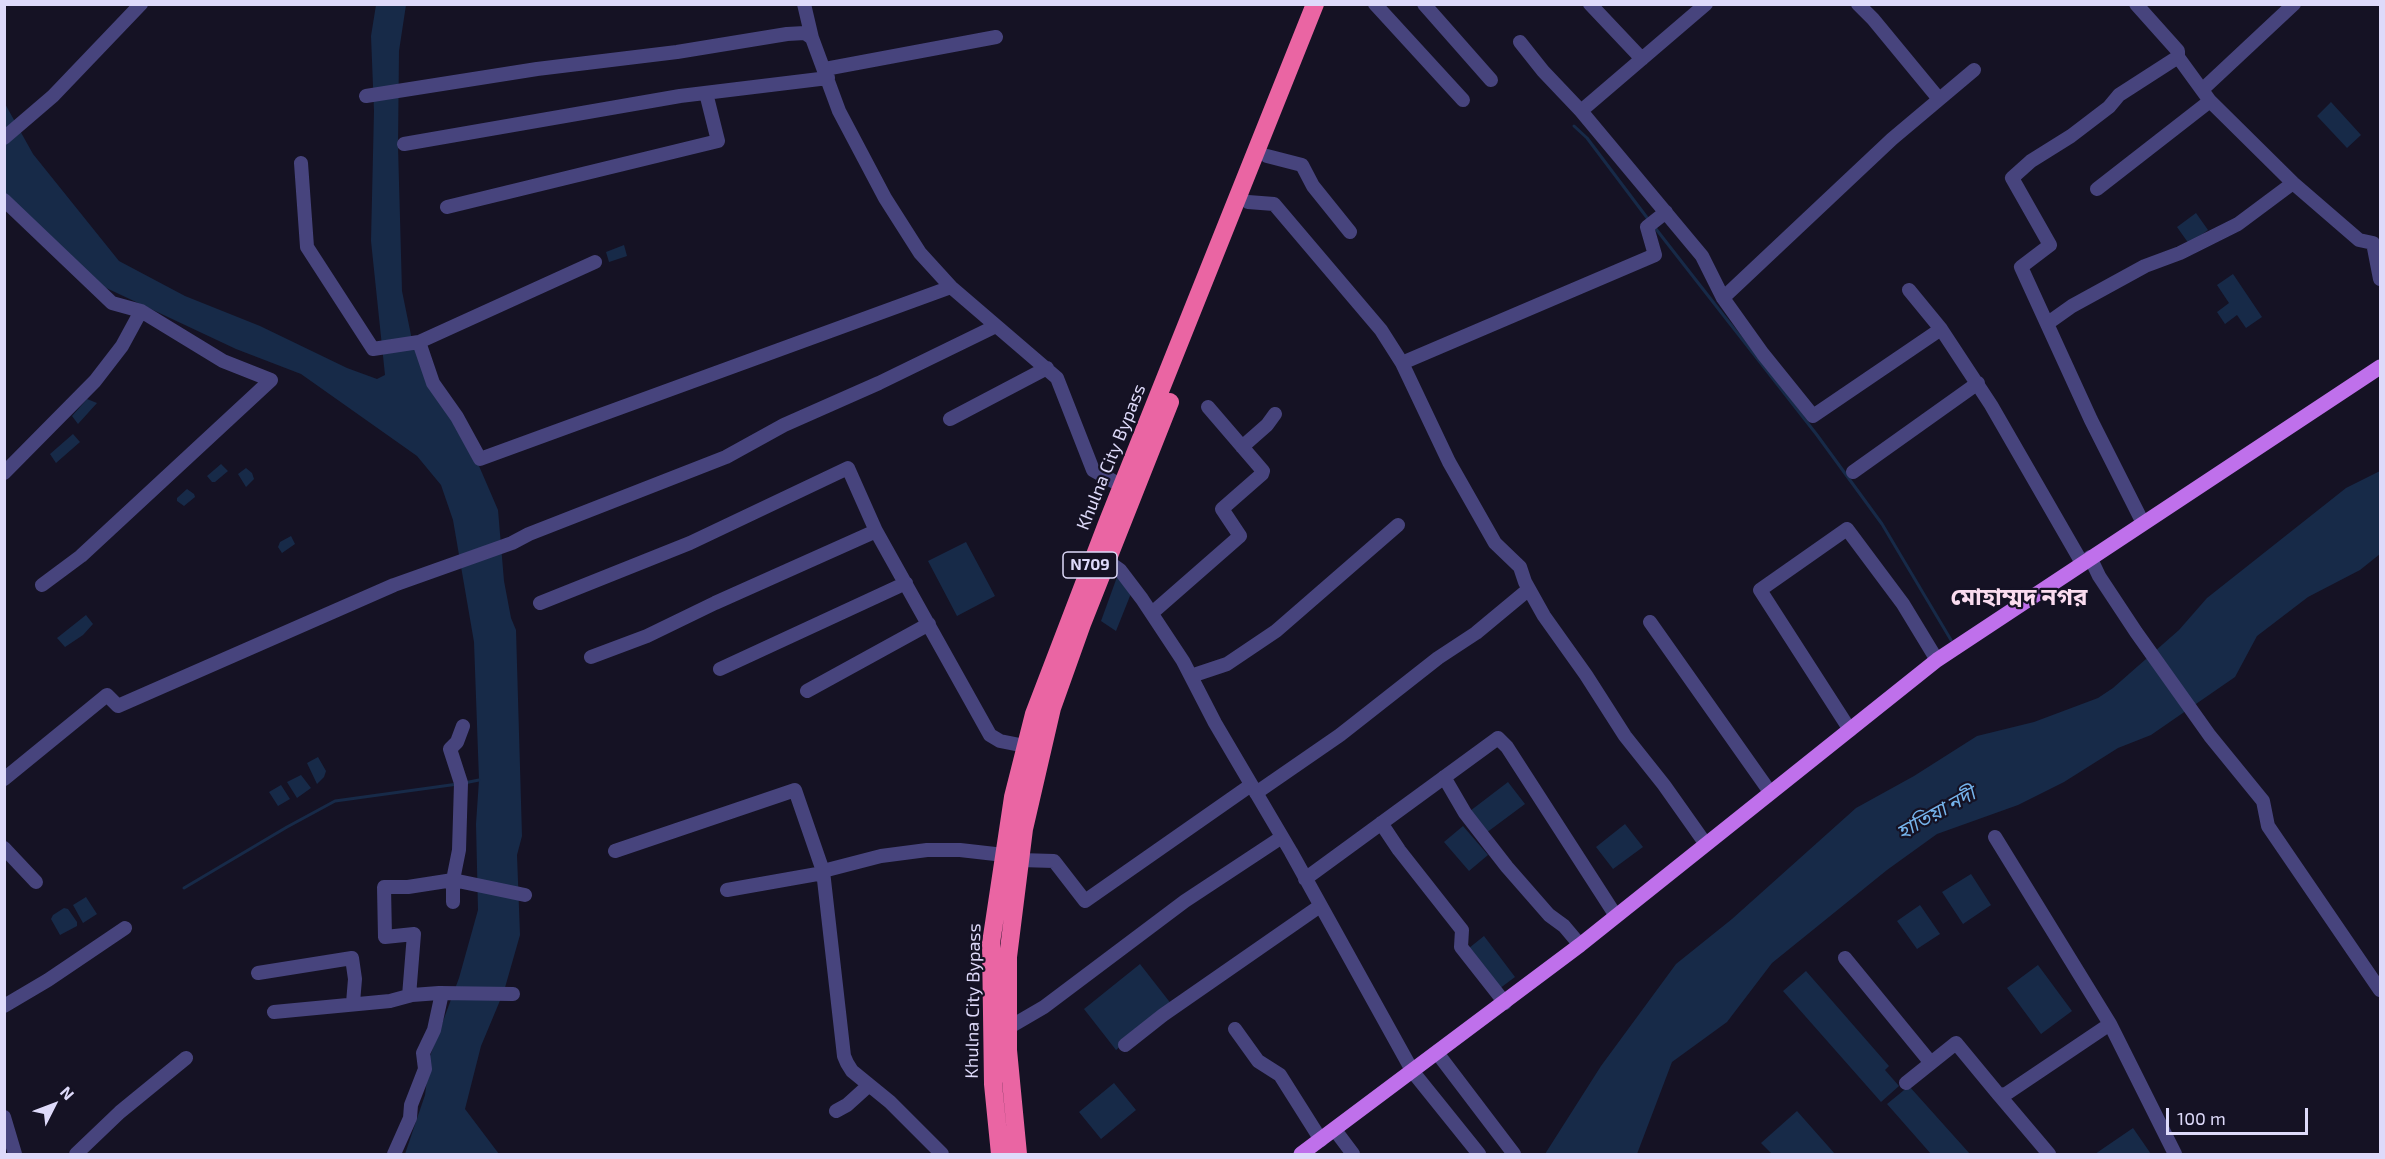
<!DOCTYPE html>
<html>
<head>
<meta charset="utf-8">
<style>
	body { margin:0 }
	#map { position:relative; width:2385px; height:1159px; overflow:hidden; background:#151224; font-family:"Exo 2",sans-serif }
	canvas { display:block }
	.frame { position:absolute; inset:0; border:6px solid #dedafa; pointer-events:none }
	.north { position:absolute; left:24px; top:1075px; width:60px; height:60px; -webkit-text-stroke:4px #151224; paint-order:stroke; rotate:48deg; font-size:16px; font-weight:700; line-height:24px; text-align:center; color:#dedafa }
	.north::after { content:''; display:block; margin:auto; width:21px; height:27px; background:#dedafa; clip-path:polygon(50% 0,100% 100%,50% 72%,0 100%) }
	.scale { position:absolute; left:2166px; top:1108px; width:142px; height:27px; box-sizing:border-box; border:3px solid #dedafa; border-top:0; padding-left:8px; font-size:18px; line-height:21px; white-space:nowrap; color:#dedafa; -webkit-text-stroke:4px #151224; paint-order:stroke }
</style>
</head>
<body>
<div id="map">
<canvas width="2385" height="1159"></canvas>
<div class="frame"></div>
<div class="north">N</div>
<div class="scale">100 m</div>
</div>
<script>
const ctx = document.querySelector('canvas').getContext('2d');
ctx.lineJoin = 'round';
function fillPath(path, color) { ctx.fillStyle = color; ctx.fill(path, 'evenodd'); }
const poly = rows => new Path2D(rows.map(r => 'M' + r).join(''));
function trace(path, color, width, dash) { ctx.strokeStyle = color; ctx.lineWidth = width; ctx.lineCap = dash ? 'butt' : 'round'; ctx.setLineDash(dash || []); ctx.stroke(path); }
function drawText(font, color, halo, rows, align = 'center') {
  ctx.font = font + ' "Exo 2","Noto Sans Bengali",sans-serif'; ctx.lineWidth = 4.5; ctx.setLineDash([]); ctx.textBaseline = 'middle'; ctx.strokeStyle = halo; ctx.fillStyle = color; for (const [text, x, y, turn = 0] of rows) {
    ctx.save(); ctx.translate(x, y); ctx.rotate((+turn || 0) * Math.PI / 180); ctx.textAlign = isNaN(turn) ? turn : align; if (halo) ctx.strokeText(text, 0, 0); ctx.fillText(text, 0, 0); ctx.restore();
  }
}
const water = poly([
	[376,5,406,5,399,51,398,146,402,291,412,340,473,452,498,510,504,581,511,618,516,630,522,836,517,855,520,935,504,991,481,1046,465,1109,499,1154,405,1154,425,1095,430,1056,459,978,478,910,476,824,479,780,474,642,453,520,441,485,417,456,301,374,236,349,102,286,5,195,4,102,33,154,119,261,185,296,260,326,347,368,377,379,385,375,371,241,374,111,371,36],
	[2331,102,2361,135,2347,148,2317,116],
	[2196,213,2208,230,2189,244,2177,227],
	[624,245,627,256,609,262,606,252],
	[2233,274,2262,317,2246,328,2237,315,2225,324,2217,312,2229,303,2217,285],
	[87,399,97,403,78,424,72,416],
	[73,434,80,442,56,463,50,454],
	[221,464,228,471,215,482,212,482,207,476],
	[246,468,252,473,254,479,246,487,238,474],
	[2380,471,2380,554,2360,570,2308,597,2257,636,2235,677,2151,735,2118,748,2064,782,2018,805,1937,834,1887,870,1772,963,1727,1022,1672,1062,1637,1154,1545,1154,1601,1066,1676,964,1732,919,1856,808,1914,776,1977,736,2034,722,2098,698,2113,688,2179,630,2207,598,2346,488],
	[187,489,194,494,195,497,184,506,177,501,177,498],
	[291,536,295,544,282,553,278,547,280,542],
	[966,542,995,596,957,616,928,561],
	[1117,577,1132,591,1116,631,1101,621],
	[86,615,93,624,83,635,65,647,57,638],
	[318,757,326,771,324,777,317,784,307,763],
	[301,775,311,788,297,798,287,782],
	[1508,782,1525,804,1486,833,1470,811],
	[281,785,290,799,278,806,269,792],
	[1625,824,1643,847,1613,869,1596,847],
	[1463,826,1488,855,1469,871,1444,842],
	[1971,874,1991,905,1963,924,1942,892],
	[86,897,97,914,83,923,73,905],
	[1920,905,1940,934,1917,949,1897,921],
	[64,908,68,909,77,922,77,926,60,935,51,919,53,915],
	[1484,936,1515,977,1499,989,1469,948],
	[1140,964,1172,1005,1116,1050,1084,1009],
	[2038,965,2072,1011,2041,1034,2007,988],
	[1806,971,1889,1066,1885,1070,1899,1086,1881,1102,1783,991],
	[1114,1083,1136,1110,1101,1139,1079,1112],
	[1909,1086,1970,1154,1931,1154,1887,1104],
	[1797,1111,1835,1154,1772,1154,1761,1143],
	[2133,1128,2151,1154,2095,1154]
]);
const stream = poly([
	[1574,126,1587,138,1648,219],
	[1656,229,1817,435,1882,524,1951,640],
	[464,783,479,780],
	[184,888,287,827,335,801,458,784]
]);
const minor = poly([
	[804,4,812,38],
	[1375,4,1463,100],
	[1424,4,1491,80],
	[1590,4,1642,59],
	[1858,4,1873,19,1939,99],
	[2136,4,2178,51,2178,57,2210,101,2293,183,2359,240,2373,243,2380,279],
	[1520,42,1543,71,1581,111,1702,256,1723,298,1763,354,1813,416,1941,329,1909,290],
	[825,69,996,37],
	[2203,89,2294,4],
	[366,96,537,69,677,52,787,34,805,33,812,38,839,111,885,198,920,253,951,287,1057,378,1093,470,1122,486],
	[1581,111,1706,4],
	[4,138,53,96,141,4],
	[404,144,680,96,828,78],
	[1267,156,1302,165,1313,186,1350,232],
	[301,163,307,247,373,349,419,342,595,262],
	[2097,189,2210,101],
	[4,200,112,303,141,311,223,361,271,380,81,556,42,585],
	[1248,202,1274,204,1381,330,1402,363,1655,255,1647,227,1666,212],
	[447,207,718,141,706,93],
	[1723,298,1892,139,1974,70],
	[2048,323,2072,306,2145,266,2180,253,2238,224,2293,183],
	[1941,329,1991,405,2082,563],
	[419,342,433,383,457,417,480,459,951,287],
	[1402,363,1449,462,1495,543,1520,567,1525,582,1544,616,1586,675,1625,736,1664,785,1705,843],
	[950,419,1047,368],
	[1242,447,1267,425,1275,414],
	[1853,472,1978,383],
	[4,473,95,381,122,346,141,311],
	[2143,523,2091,420,2021,267,2050,245,2012,178,2031,161,2071,136,2109,107,2119,95,2178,57],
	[2090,557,2099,576,2136,632,2210,736,2263,801,2268,826,2380,990],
	[1107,561,1120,570,1142,599,1183,661,1215,723,1291,852,1413,1072,1479,1154],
	[540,603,690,543,848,468,876,531],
	[1152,613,1240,536,1222,509,1262,474,1263,471,1208,407],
	[1650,622,1770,792],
	[591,657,647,636,715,603,876,531,990,735,1000,741,1025,746],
	[720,669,906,583],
	[1191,676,1227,664,1276,631,1398,525],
	[807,691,929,624],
	[1850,730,1760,590,1847,529,1903,604,1937,660],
	[1444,777,1465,813,1507,867,1549,915,1564,926,1580,945],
	[4,779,107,695,118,706,394,585,512,543,529,534,726,457,784,425,879,383,996,326],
	[1256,793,1340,735,1438,658,1476,633,1529,589],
	[1381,823,1399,850,1462,930,1461,947,1505,1003],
	[1995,837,2110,1024,2175,1154],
	[4,848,36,882],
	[615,851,795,790,823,871,881,856,927,850,960,850,1004,855],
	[1020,860,1054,861,1085,901,1251,785],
	[823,871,844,1056,847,1063,852,1071,890,1102,942,1154],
	[1305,879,1498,738,1507,747,1616,916],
	[727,890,823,873],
	[453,902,453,880,459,850,461,783,450,749,457,742,463,726],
	[1845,958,1931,1063],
	[258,973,352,958,355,979,353,1003],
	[409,996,414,934,385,937,384,887,408,887,453,880,525,895],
	[4,1006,48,980,125,928],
	[274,1012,390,1001,412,995,439,993,513,994],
	[1008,1028,1044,1007,1185,901,1282,837],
	[1235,1029,1258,1061,1280,1075,1321,1140],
	[1125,1045,1163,1015,1320,906],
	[1438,1054,1514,1154],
	[1906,1083,1956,1043,1999,1095,2006,1094,2110,1024],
	[1999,1095,2049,1154],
	[836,1111,847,1105,868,1086],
	[4,1117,15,1154],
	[1335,1130,1353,1154],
	[76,1154,120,1112,186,1058],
	[394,1154,410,1118,411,1105,425,1069,423,1053,434,1030,442,993]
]);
const major = poly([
	[1301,1154,1580,945,1937,660,2380,367]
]);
const highway = poly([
	[1000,1154,993,1084,991,943,1013,797,1034,714,1108,521,1315,4],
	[1018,1154,1008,1050,1008,957,1024,829,1052,708,1082,624,1170,402]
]);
const shields = [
	[1090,565,54]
];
const shieldNames = [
	["N709",1090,565]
];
const streetNames = [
	["Khulna City Bypass",1111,457,-68],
	["Khulna City Bypass",973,1001,-89]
];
const waterNames = [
	["হাতিয়া নদী",1936,813,-29]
];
const districtNames = [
	["মোহাম্মদ নগর",2019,597]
];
fillPath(water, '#172a48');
trace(stream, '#172a48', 3);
trace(minor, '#47447d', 14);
trace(major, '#bf70eb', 15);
trace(highway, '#ea65a3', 18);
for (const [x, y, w] of shields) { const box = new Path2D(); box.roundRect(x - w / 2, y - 13, w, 26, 4.5); ctx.fillStyle = '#151224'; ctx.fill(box); trace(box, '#dedafa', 1.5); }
drawText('bold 16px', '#dedafa', null, shieldNames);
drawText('18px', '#dedafa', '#151224', streetNames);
drawText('italic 20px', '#76b4ec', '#151224', waterNames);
drawText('bold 24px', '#fadcef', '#151224', districtNames);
</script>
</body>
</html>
